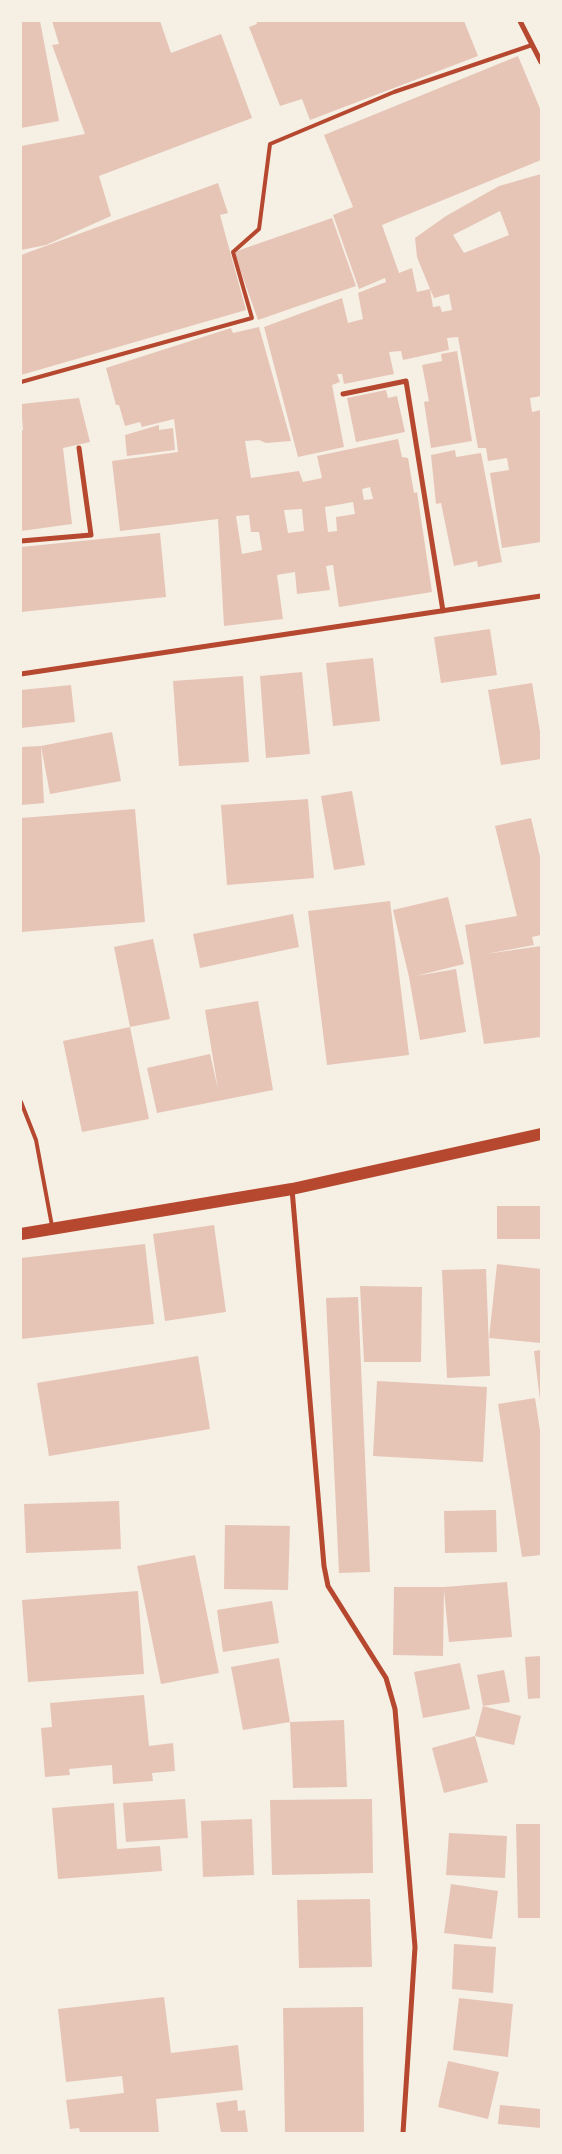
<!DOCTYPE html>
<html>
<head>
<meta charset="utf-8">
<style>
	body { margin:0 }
	#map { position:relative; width:562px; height:2154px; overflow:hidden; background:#f6efe4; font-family:Poppins,sans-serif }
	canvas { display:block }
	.frame { position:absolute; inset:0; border:22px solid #f6efe4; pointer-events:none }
</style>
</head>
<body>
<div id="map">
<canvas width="562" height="2154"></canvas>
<div class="frame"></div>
</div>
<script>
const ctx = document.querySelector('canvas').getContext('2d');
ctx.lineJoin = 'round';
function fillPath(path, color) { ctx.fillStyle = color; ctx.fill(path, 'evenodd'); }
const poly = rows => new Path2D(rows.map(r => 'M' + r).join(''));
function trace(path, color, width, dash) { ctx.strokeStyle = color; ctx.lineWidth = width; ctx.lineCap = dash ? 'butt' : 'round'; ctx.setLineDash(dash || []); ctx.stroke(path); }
const building = poly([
	[21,21,40,21,59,121,21,128],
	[52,21,160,21,171,53,221,34,252,118,99,176,111,216,46,245,21,250,21,146,85,134,52,45,59,44],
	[256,21,464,21,478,56,310,120,302,99,280,106,249,27,257,24],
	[518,56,541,111,541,160,382,225,399,273,412,268,417,292,430,289,417,257,415,238,446,216,499,186,541,174,541,396,530,398,532,412,541,410,541,542,502,548,490,473,509,470,507,458,488,461,486,448,478,448,458,337,447,338,449,350,403,360,401,351,389,352,394,374,344,384,342,374,337,374,340,382,332,385,344,447,298,457,264,327,342,298,348,323,363,319,358,293,386,282,385,278,359,289,333,215,353,207,324,135],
	[500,211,509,235,464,253,453,235],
	[430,289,434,298,449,294,452,310,442,312,440,306,433,307],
	[218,183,228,213,220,215,246,310,21,375,21,255],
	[332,218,356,286,258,320,234,252],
	[259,327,291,441,266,443,259,440,245,441,251,478,299,471,303,482,322,478,317,456,398,439,402,457,408,458,414,493,417,492,432,592,339,607,333,565,326,566,330,590,297,594,295,572,277,575,283,619,224,626,218,519,120,531,112,461,178,452,174,419,142,427,140,422,125,426,119,405,116,405,106,368,231,328,233,333],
	[370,487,373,499,364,500,362,489],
	[353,502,355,514,336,517,337,531,328,532,325,507],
	[302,509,304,531,288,533,284,510],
	[249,515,251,532,259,532,262,550,242,554,236,516],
	[457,351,472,441,431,448,424,402,429,401,422,365,442,361,441,354],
	[386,390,388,398,397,396,405,432,356,442,347,398],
	[79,398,90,442,63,448,72,524,21,531,21,430,23,430,21,404],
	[159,425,159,430,173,428,175,450,127,456,125,435],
	[455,450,456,457,481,453,502,562,478,567,477,561,454,566,441,503,436,504,431,455],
	[160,533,166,597,21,612,21,547],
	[490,629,497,675,441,683,434,637],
	[373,658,380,721,333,726,326,663],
	[302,672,310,754,266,758,260,676],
	[243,676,249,762,179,766,173,681],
	[532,683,541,738,541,759,501,765,488,690],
	[71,685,75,722,21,728,21,690],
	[112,732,121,781,50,794,41,746,44,803,22,805,21,747,41,746],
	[352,791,365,865,334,870,321,796],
	[308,799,314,878,227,885,221,805],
	[135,809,145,922,21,932,21,818],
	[531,818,541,861,541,935,532,937,534,945,486,954,541,946,541,1037,484,1044,465,925,517,916,495,826],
	[448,897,464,964,416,976,456,969,466,1032,420,1040,409,977,393,910],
	[390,901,409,1055,327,1065,308,911],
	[293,914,299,947,200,968,193,934],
	[153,939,170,1019,130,1027,114,947],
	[258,1001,273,1090,157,1113,147,1068,210,1054,218,1089,205,1010],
	[130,1027,149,1119,82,1132,63,1041],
	[497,1206,541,1206,541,1239,497,1239],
	[214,1225,226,1312,165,1321,153,1234],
	[145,1244,154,1324,21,1339,21,1258],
	[497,1264,541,1269,541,1343,489,1338],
	[486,1269,490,1376,447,1378,442,1270],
	[360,1286,422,1287,421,1362,364,1362],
	[358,1297,370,1572,339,1573,326,1298],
	[541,1350,541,1400,540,1400,534,1351],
	[198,1356,210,1429,49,1456,37,1383],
	[377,1381,487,1387,483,1462,373,1456],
	[535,1398,541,1437,541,1555,522,1557,498,1404],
	[119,1501,121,1549,26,1553,24,1504],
	[496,1510,497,1552,445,1553,444,1511],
	[225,1525,290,1526,288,1590,224,1589],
	[195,1555,219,1673,161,1684,137,1566],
	[507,1582,512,1637,449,1642,444,1590,443,1656,393,1655,394,1587,444,1587],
	[138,1591,144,1674,28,1682,22,1600],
	[272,1601,279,1643,223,1652,217,1610],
	[541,1656,541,1698,528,1699,525,1657],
	[279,1658,290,1722,243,1730,231,1667],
	[460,1663,470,1709,423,1718,414,1672],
	[504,1670,510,1702,483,1706,477,1675],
	[144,1695,149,1746,173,1743,175,1771,152,1773,153,1781,113,1784,112,1765,69,1769,70,1775,45,1777,41,1728,52,1727,50,1703],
	[483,1706,521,1716,514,1745,475,1736],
	[344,1720,347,1787,293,1788,290,1722],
	[475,1736,488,1782,444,1793,432,1748],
	[185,1799,188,1838,126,1842,123,1803],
	[372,1799,373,1873,272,1875,270,1800],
	[114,1803,117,1849,160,1846,162,1871,58,1879,52,1808],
	[252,1819,254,1875,203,1877,201,1821],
	[516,1824,541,1824,541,1918,518,1918],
	[449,1833,507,1836,505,1878,446,1875],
	[451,1884,498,1891,492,1939,444,1933],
	[370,1899,372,1967,299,1968,297,1900],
	[454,1944,496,1947,493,1993,452,1989],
	[164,1997,171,2053,238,2045,243,2090,156,2099,159,2133,80,2133,79,2128,70,2129,66,2100,124,2093,122,2076,66,2082,58,2009],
	[459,1998,513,2004,508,2057,453,2050],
	[363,2007,364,2133,285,2133,283,2008],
	[448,2061,499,2072,488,2119,438,2107],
	[237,2100,238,2111,245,2110,248,2133,221,2133,216,2103],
	[500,2105,541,2109,541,2128,498,2124]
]);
const service = poly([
	[21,382,252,318,233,252,259,229,270,144,394,92,532,45],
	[21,1102,36,1140,52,1226]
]);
const minor = poly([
	[520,21,541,62],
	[343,394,406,381,443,611],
	[21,541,91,535,79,448],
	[21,674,541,596],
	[292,1189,324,1566,328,1586,386,1678,395,1709,415,1947,403,2133]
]);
const primary = poly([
	[21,1234,292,1189,541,1134]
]);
fillPath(building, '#e6c5b7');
trace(service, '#b5482f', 4);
trace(minor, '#b5482f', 5);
trace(primary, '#b5482f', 12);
</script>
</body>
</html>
